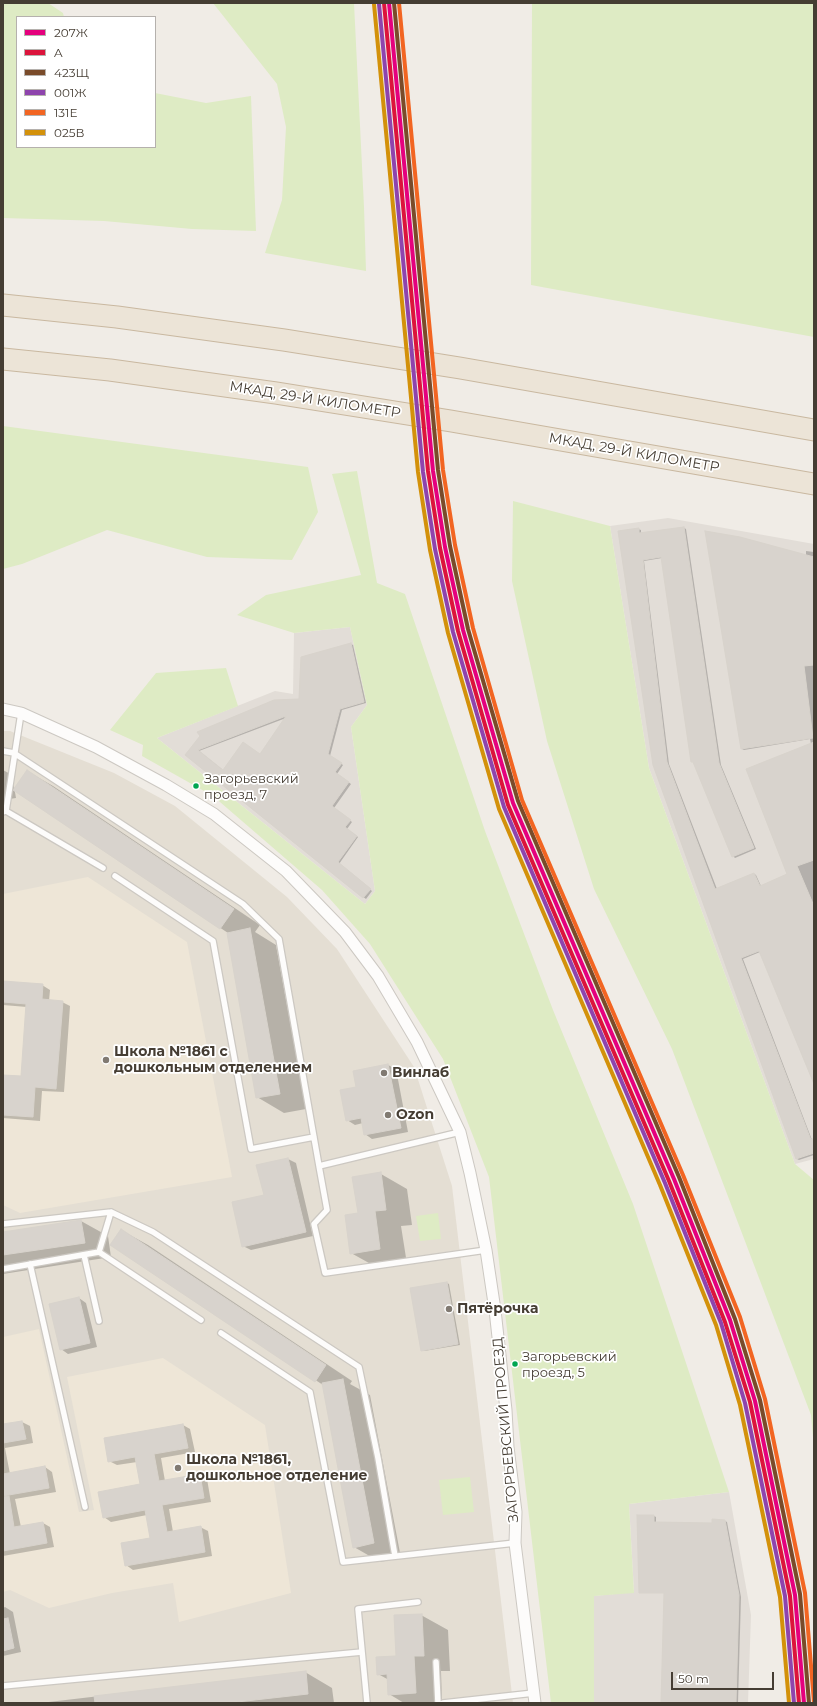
<!DOCTYPE html>
<html>
<head>
<meta charset="utf-8">
<style>
	body { margin:0 }
	#map { position:relative; width:817px; height:1706px; overflow:hidden; background:#f0ece6; font-family:Montserrat,sans-serif }
	canvas { display:block }
	.frame { position:absolute; inset:0; border:4px solid #453d33; pointer-events:none }
	.legend { position:absolute; left:16px; top:16px; width:140px; height:132px; box-sizing:border-box; background:#fff; border:1px solid #b5b1ad; margin:0; padding:5px 7px; list-style:none; font-size:12px; color:#453d33 }
	.legend li { display:flex; align-items:center; gap:8px; height:20px }
	.legend b { width:20px; border:1px solid #b5b1ad }
	.scale { position:absolute; left:671px; top:1672px; width:103px; height:18px; box-sizing:border-box; border:2px solid #453d33; border-top:0; padding-left:5px; font-size:12px; line-height:14px; white-space:nowrap; color:#453d33; -webkit-text-stroke:3px #fff; paint-order:stroke }
</style>
</head>
<body>
<div id="map">
<canvas width="817" height="1706"></canvas>
<div class="frame"></div>
<ul class="legend">
<li><b style="height:5px;background:#e5007d"></b>207Ж</li>
<li><b style="height:5px;background:#dc143c"></b>A</li>
<li><b style="height:5px;background:#7a4b2a"></b>423Щ</li>
<li><b style="height:5px;background:#8e44ad"></b>001Ж</li>
<li><b style="height:5px;background:#f26522"></b>131Е</li>
<li><b style="height:5px;background:#d3910a"></b>025В</li>
</ul>
<div class="scale">50 m</div>
</div>
<script>
const ctx = document.querySelector('canvas').getContext('2d');
ctx.lineJoin = 'round';
function fillPath(path, color) { ctx.fillStyle = color; ctx.fill(path, 'evenodd'); }
const poly = rows => new Path2D(rows.map(r => 'M' + r).join(''));
function trace(path, color, width, dash) { ctx.strokeStyle = color; ctx.lineWidth = width; ctx.lineCap = dash ? 'butt' : 'round'; ctx.setLineDash(dash || []); ctx.stroke(path); }
function drawText(font, color, halo, rows, align = 'center') {
  ctx.font = font + ' Montserrat,sans-serif'; ctx.lineWidth = 3.5; ctx.setLineDash([]); ctx.textBaseline = 'middle'; ctx.strokeStyle = halo; ctx.fillStyle = color; for (const [text, x, y, turn = 0] of rows) {
    ctx.save(); ctx.translate(x, y); ctx.rotate((+turn || 0) * Math.PI / 180); ctx.textAlign = isNaN(turn) ? turn : align; if (halo) ctx.strokeText(text, 0, 0); ctx.fillText(text, 0, 0); ctx.restore();
  }
}
const residential = poly([
	[3,731,10,731,114,773,175,806,287,897,337,949,414,1067,452,1186,513,1703,3,1703]
]);
const industrial = poly([
	[668,518,814,544,814,1159,795,1164,649,768,610,526],
	[350,627,367,705,351,727,375,891,365,904,157,738,275,691,293,694,294,633],
	[729,1492,751,1615,748,1703,594,1703,594,1596,634,1592,629,1504]
]);
const education = poly([
	[88,877,187,942,232,1177,20,1213,3,1205,3,894],
	[39,1329,79,1512,94,1510,67,1377,163,1358,265,1425,291,1593,179,1622,173,1583,112,1593,49,1608,10,1590,3,1592,3,1337]
]);
const green = poly([
	[3,3,48,3,63,13,64,17,17,17,17,147,155,147,155,93,206,103,251,96,256,231,192,229,104,221,3,218],
	[213,3,354,3,364,207,366,271,265,253,282,200,286,127,277,84],
	[532,3,814,3,814,337,531,285],
	[3,426,308,467,318,512,292,560,207,557,107,530,22,564,3,569],
	[357,471,377,583,405,594,485,831,553,1010,633,1204,729,1492,629,1504,634,1593,594,1596,594,1703,551,1703,489,1177,443,1059,370,944,322,890,213,796,142,756,143,745,110,730,156,673,226,668,238,706,157,738,365,904,375,891,351,727,367,705,350,627,294,633,237,615,266,595,361,575,332,474],
	[513,501,610,526,649,768,795,1164,814,1180,814,1449,811,1415,672,1049,594,889,547,741,512,581],
	[438,1213,441,1239,420,1241,416,1216],
	[470,1477,474,1512,443,1515,439,1480]
]);
const shadow = poly([
	[684,528,686,529,721,765,756,849,735,858,733,856,662,558,644,561,669,764,717,889,754,874,756,875,761,886,788,875,811,744,810,739,744,750,742,749,806,556,806,551,814,552,814,1082,760,952,743,959,812,1140,814,1139,814,1155,799,1160,797,1159,654,764,638,529,641,530,641,534],
	[351,644,353,645,366,703,342,710,330,756,343,765,337,774,351,784,334,808,352,822,347,829,358,837,339,864,372,891,366,899,186,755,300,700],
	[286,718,260,755,224,771,199,751],
	[3,770,12,775,16,798,3,800],
	[27,771,53,786,260,925,255,932,276,945,306,1109,284,1113,257,1097,228,933,15,790],
	[3,982,42,985,50,990,49,1001,62,1002,70,1006,64,1092,42,1091,40,1121,3,1118,3,1076,22,1077,27,1007,3,1005],
	[388,1065,396,1069,408,1132,372,1139,365,1134,363,1123,355,1125,347,1120,358,1088,355,1071],
	[288,1159,296,1163,313,1236,251,1250,243,1246,265,1196],
	[381,1174,407,1189,412,1225,401,1226,407,1264,378,1268,351,1253,359,1214],
	[81,1221,108,1236,111,1257,3,1274,3,1233],
	[121,1230,148,1245,352,1381,350,1384,370,1395,401,1558,380,1562,354,1547,323,1385,111,1245],
	[447,1283,449,1284,460,1345,424,1351,422,1350],
	[79,1298,86,1303,97,1347,68,1354,61,1349],
	[22,1422,30,1426,33,1443,5,1448,10,1474,45,1467,52,1472,56,1492,15,1499,21,1527,43,1523,50,1527,54,1547,3,1556,3,1425],
	[183,1425,190,1429,195,1452,161,1458,165,1481,199,1475,207,1479,211,1502,169,1509,173,1532,200,1527,208,1531,212,1556,133,1570,126,1565,151,1538,147,1515,111,1522,104,1517,142,1485,137,1462,117,1465,109,1461],
	[654,1516,656,1517,656,1523,713,1524,725,1521,727,1522,741,1597,738,1703,662,1703,665,1593,640,1593],
	[5,1607,13,1612,21,1652,3,1656,3,1608],
	[421,1615,448,1630,450,1671,441,1671,442,1703,404,1703,389,1694,389,1680,378,1674,398,1657],
	[305,1672,332,1688,334,1703,40,1703]
]);
const building = poly([
	[684,527,719,763,754,848,732,857,693,762,691,762,661,557,643,560,667,762,715,889,754,873,760,886,787,874,746,769,814,742,814,860,797,866,814,906,814,1084,759,951,741,958,811,1140,814,1138,814,1153,796,1159,653,765,618,531,639,528,639,533,684,527],
	[705,531,740,537,814,557,814,665,804,666,813,738,741,749,705,531],
	[351,643,364,702,340,709,328,754,342,763,335,772,349,782,332,806,351,820,345,827,357,836,338,862,371,889,363,898,185,755,200,736,197,732,274,700,299,699,301,657,351,643],
	[286,716,260,754,243,742,223,770,198,750,286,716],
	[27,770,234,909,220,929,13,790,27,770],
	[250,928,280,1094,256,1098,227,933,250,928],
	[3,981,43,984,42,999,63,1001,56,1089,35,1087,33,1117,3,1115,3,1075,21,1076,26,1004,3,1002,3,981],
	[388,1064,401,1128,364,1135,361,1118,346,1121,340,1090,356,1087,353,1071,388,1064],
	[288,1158,306,1232,242,1247,232,1202,264,1195,256,1165,288,1158],
	[381,1172,386,1210,375,1211,380,1249,350,1254,345,1215,358,1213,352,1177,381,1172],
	[81,1220,85,1243,3,1255,3,1232,81,1220],
	[121,1229,326,1365,315,1382,110,1245,121,1229],
	[447,1282,458,1344,421,1351,410,1288,447,1282],
	[79,1297,90,1343,60,1350,49,1304,79,1297],
	[343,1379,374,1543,353,1548,322,1383,343,1379],
	[22,1421,26,1439,3,1443,3,1424,22,1421],
	[183,1424,188,1448,154,1454,159,1481,200,1474,204,1498,162,1505,167,1532,201,1526,205,1552,125,1566,121,1543,150,1538,145,1510,103,1518,98,1492,140,1484,135,1457,108,1462,104,1438,183,1424],
	[45,1466,49,1488,3,1496,3,1474,45,1466],
	[9,1496,14,1527,43,1522,47,1543,3,1551,3,1497,9,1496],
	[637,1515,654,1515,654,1522,712,1523,712,1519,725,1520,739,1595,736,1703,661,1703,664,1593,639,1593,637,1515],
	[422,1614,424,1656,414,1656,416,1693,388,1695,387,1674,377,1675,376,1657,396,1656,394,1615,422,1614],
	[8,1618,14,1648,3,1651,3,1619,8,1618],
	[306,1671,308,1694,228,1703,95,1703,94,1696,306,1671]
]);
const lane = poly([
	[3,751,14,753,243,904,279,939,319,1166],
	[6,811,21,713],
	[3,812,6,811,103,868],
	[115,876,213,941,251,1149,314,1137],
	[460,1132,319,1166,327,1210,314,1224,325,1273,486,1250],
	[3,1224,111,1212],
	[84,1255,99,1321],
	[30,1264,85,1507],
	[3,1269,99,1252],
	[201,1320,99,1252,111,1212,153,1232,359,1367,378,1458,395,1556],
	[221,1333,310,1392,343,1562,515,1543],
	[436,1662,438,1703],
	[3,1686,362,1652],
	[367,1703,358,1609,418,1602],
	[443,1703,534,1693]
]);
const street = poly([
	[3,709,21,713,96,747,166,785,214,814,286,871,345,932,378,976,417,1042,460,1132,470,1173,486,1250,495,1310,506,1410,508,1447,516,1512,515,1543,535,1703]
]);
const highway = poly([
	[3,305,117,317,284,340,460,368,814,430],
	[3,359,110,370,276,393,451,421,814,484]
]);
const rail1 = poly([
	[389,3,433,471,445,547,463,630,513,803,674,1179,730,1320,755,1401,795,1595,804,1703]
]);
const rail2 = poly([
	[384,3,428,471,440,548,458,631,508,805,669,1181,725,1322,750,1402,790,1596,799,1703]
]);
const rail3 = poly([
	[394,3,438,470,450,546,468,629,518,801,679,1177,735,1319,760,1400,800,1594,809,1703]
]);
const rail4 = poly([
	[379,4,423,472,435,549,453,632,504,807,665,1183,721,1323,745,1403,785,1596,794,1703]
]);
const rail5 = poly([
	[399,3,443,470,455,545,473,628,522,800,683,1175,740,1317,765,1399,805,1593,814,1702]
]);
const rail6 = poly([
	[374,4,418,472,430,550,448,633,499,809,660,1185,716,1325,740,1405,780,1597,789,1703]
]);
const markers = [
	[196,786,3.5,"#00a651"],
	[106,1060,4,"#817a72"],
	[384,1073,4,"#817a72"],
	[388,1115,4,"#817a72"],
	[449,1309,4,"#817a72"],
	[515,1364,3.5,"#00a651"],
	[178,1468,4,"#817a72"]
];
const busNames = [
	["Загорьевский",204,779],
	["проезд, 7",204,795],
	["Загорьевский",522,1357],
	["проезд, 5",522,1373]
];
const streetNames = [
	["МКАД, 29-Й КИЛОМЕТР",315,400,9],
	["МКАД, 29-Й КИЛОМЕТР",634,453,10],
	["ЗАГОРЬЕВСКИЙ ПРОЕЗД",506,1430,-95]
];
const poiNames = [
	["Школа №1861 с",114,1052],
	["дошкольным отделением",114,1068],
	["Винлаб",392,1073],
	["Ozon",396,1115],
	["Пятёрочка",457,1309],
	["Школа №1861,",186,1460],
	["дошкольное отделение",186,1476]
];
fillPath(residential, '#e4ded3');
fillPath(industrial, '#e2ddd7');
fillPath(education, '#eee6d7');
fillPath(green, '#deebc4');
fillPath(shadow, '#0003');
fillPath(building, '#d8d3cd');
trace(building, '#d8d3cc', 1);
trace(lane, '#ccc8c2', 8);
trace(street, '#ccc8c2', 13);
trace(highway, '#c9b8a0', 23);
trace(lane, '#fdfcfb', 5.5);
trace(street, '#fdfcfb', 11);
trace(highway, '#ece4d7', 21);
trace(rail1, '#e5007d', 4);
trace(rail2, '#dc143c', 4);
trace(rail3, '#7a4b2a', 4);
trace(rail4, '#8e44ad', 4);
trace(rail5, '#f26522', 4);
trace(rail6, '#d3910a', 4);
for (const [x, y, r, color] of markers) { const dot = new Path2D(); dot.arc(x, y, r, 0, 2 * Math.PI); ctx.fillStyle = color; ctx.fill(dot); trace(dot, '#fff', 1.5); }
drawText('13px', '#453d33', '#fff', busNames, 'left');
drawText('14px', '#453d33', '#fff', streetNames);
drawText('bold 14px', '#453d33', '#fff', poiNames, 'left');
</script>
</body>
</html>
